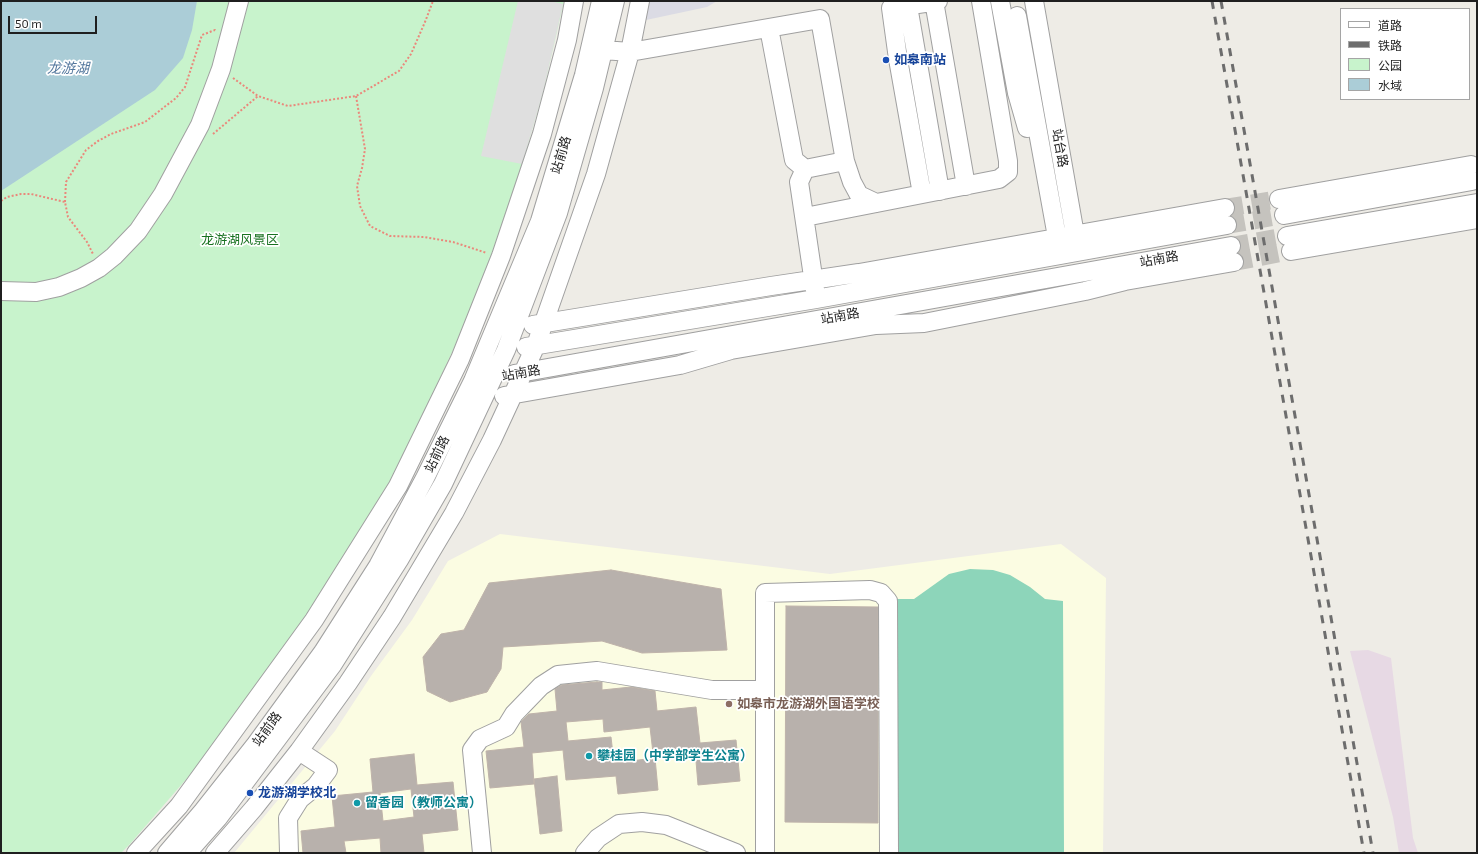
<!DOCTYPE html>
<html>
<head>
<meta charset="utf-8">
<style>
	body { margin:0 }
	#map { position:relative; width:1478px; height:854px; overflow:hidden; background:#eeece6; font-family:"Exo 2","Noto Sans SC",sans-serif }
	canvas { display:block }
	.frame { position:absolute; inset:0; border:2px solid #1f1f1f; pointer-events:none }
	.legend { position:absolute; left:1340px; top:8px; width:130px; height:92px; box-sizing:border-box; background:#fff; border:1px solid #a5a5a5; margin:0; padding:5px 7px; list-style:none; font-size:12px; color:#1f1f1f }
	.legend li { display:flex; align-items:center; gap:8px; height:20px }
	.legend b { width:20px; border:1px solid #a5a5a5 }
	.scale { position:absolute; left:8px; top:16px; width:89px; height:18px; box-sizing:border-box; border:2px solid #1f1f1f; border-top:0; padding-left:5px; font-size:12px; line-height:14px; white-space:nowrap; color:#1f1f1f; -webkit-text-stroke:3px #fff; paint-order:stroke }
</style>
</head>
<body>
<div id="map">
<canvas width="1478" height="854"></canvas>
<div class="frame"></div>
<ul class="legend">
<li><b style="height:5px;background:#fff"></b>道路</li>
<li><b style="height:5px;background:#6d6d6d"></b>铁路</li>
<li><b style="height:11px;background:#c8f3cc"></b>公园</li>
<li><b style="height:11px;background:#abcdd7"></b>水域</li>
</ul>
<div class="scale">50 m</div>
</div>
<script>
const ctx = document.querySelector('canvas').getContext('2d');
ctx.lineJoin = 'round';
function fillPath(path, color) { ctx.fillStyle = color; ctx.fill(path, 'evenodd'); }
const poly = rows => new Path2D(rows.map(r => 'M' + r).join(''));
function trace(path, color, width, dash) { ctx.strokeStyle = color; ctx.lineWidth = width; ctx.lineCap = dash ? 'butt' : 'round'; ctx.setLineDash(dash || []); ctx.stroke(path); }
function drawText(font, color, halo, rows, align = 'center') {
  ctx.font = font + ' "Exo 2","Noto Sans SC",sans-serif'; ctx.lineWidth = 3.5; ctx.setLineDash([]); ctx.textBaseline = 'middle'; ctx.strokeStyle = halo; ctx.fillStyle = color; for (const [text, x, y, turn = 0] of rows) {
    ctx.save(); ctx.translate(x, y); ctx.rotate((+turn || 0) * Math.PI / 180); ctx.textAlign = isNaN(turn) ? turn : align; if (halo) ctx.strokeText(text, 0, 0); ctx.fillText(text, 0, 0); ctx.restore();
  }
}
const industrial = poly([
	[1368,650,1391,658,1413,838,1418,853,1399,853,1393,817,1350,651]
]);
const education = poly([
	[500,534,830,574,1061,544,1106,578,1103,853,234,853,335,731,371,676,412,620,448,561]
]);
const park = poly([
	[1,1,564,1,543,92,522,164,502,239,488,275,414,434,379,504,339,569,228,731,130,844,121,853,1,853]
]);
const pitch = poly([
	[970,569,993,570,1010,575,1030,587,1045,599,1063,601,1064,853,895,853,894,599,914,599,949,574]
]);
const parking = poly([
	[518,1,550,1,563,4,543,92,522,164,481,156]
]);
const plaza = poly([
	[649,1,717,1,707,7,646,20]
]);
const water = poly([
	[1,1,197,1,192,30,183,58,155,90,1,191]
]);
const building = poly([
	[611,570,721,589,727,650,642,653,602,641,503,647,501,669,487,692,450,702,427,691,423,657,441,634,464,630,489,583,611,570],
	[786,606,878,607,878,823,785,822,786,606],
	[597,682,602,682,602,690,631,687,655,691,657,711,696,707,700,743,736,740,740,781,698,785,695,749,653,753,650,727,604,732,603,719,566,722,568,741,611,737,614,763,655,758,658,790,618,794,616,776,566,780,563,750,532,753,534,784,490,788,486,751,524,747,521,722,529,714,557,711,555,689,562,685,597,682],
	[414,754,417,785,453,782,458,830,422,834,424,853,381,853,380,838,344,841,346,853,303,853,301,831,335,827,332,796,373,792,370,759,414,754],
	[411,789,414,817,383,821,380,793,411,789],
	[557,776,562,831,540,834,534,779,557,776]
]);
const minorTunnel = poly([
	[1225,208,1279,199],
	[1227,225,1284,215],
	[1231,246,1287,236],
	[1234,262,1291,251]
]);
const path = poly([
	[233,78,258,96,288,106,356,96,399,71,411,54,425,22,433,1],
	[356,96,365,149,362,168,357,186,360,206,370,226,390,236,424,237,453,242,487,253],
	[213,134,258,96],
	[1,201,7,197,21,194,31,194,65,202,68,217,87,242,93,254],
	[65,202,66,182,86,150,98,141,111,134,145,122,176,98,185,87,202,35,215,30,216,31]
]);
const minor = poly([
	[934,1,966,186],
	[1000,1,1017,93,1027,128],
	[1034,1,1077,246],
	[908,6,940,191],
	[1017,16,1059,248],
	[769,28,794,160,805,169],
	[603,50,630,52,820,19,845,161,852,182,859,195,876,203],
	[805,169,799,182,815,290],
	[805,169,845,161],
	[922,194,898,59,891,8,938,1],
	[1279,199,1471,165],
	[1284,215,1472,181],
	[805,217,999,179,1008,172,1008,161,981,1],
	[1287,236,1477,203],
	[1291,251,1477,219],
	[1,291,36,292,59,287,81,278,99,268,114,256,138,231,163,194,200,125,221,69,239,1],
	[533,325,771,286,859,273,1225,208],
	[526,347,816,299,1227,225],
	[514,374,1231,246],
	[504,396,680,365,731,350,876,325,924,323,1085,291,1125,281,1234,262],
	[136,853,179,806,314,620,398,486,460,359,501,256,542,134,567,40,574,1],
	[167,853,203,811,256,744,323,652,378,566,425,478,473,381,540,221,584,75,601,1],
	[187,853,218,818,333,664,399,560,443,484,506,350,558,213,594,88,615,1],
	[215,853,254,808,299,751,348,683,392,617,454,513,492,440,536,345,596,174,630,52,640,1],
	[289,853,288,818,300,799,316,786,328,770,299,751],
	[482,853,472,750,480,739,506,727,514,714,541,686,558,675,597,671,712,690,764,690],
	[585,853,598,838,619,824,642,822,666,825,736,853],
	[765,853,765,593,870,590,881,593,888,601,889,853]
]);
const rail = poly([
	[1212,1,1364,853],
	[1221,1,1373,853]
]);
const markers = [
	[886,60,4,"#1a4fb4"],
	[729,704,4,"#8d6e63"],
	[589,756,4,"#0f9aa8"],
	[250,793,4,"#1a4fb4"],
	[357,803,4,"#0f9aa8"]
];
const transitNames = [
	["如皋南站",894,60],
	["龙游湖学校北",258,793]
];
const streetNames = [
	["站台路",1060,148,80],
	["站前路",561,155,-73],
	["站南路",1159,259,-10],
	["站南路",840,316,-10],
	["站南路",521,373,-10],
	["站前路",437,454,-64],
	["站前路",267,729,-54]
];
const parkNames = [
	["龙游湖风景区",240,240]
];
const educationNames = [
	["如皋市龙游湖外国语学校",737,704]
];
const cultureNames = [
	["攀桂园（中学部学生公寓）",597,756],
	["留香园（教师公寓）",365,803]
];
const waterNames = [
	["龙游湖",68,68]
];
fillPath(industrial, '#e7d9e4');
fillPath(education, '#fbfce2');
fillPath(park, '#c8f3cc');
fillPath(pitch, '#8dd5ba');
fillPath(parking, '#dfdfdf');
fillPath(plaza, '#dbdbe4');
fillPath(water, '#abcdd7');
fillPath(building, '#b8b1ac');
trace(building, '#bfb3aa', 1);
trace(minorTunnel, '#c5c3be', 18, [18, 9]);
trace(minor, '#a0a0a0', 20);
trace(path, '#ea887b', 2, [2, 2]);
trace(minor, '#fff', 18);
trace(rail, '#6d6d6d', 3, [8, 8]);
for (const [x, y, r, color] of markers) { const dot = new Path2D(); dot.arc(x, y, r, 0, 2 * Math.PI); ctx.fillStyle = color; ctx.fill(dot); trace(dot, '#fff', 1.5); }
drawText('bold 13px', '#164399', '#fff', transitNames, 'left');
drawText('13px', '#1f1f1f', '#fff', streetNames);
drawText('13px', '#187220', '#fff', parkNames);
drawText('bold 13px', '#785e54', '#fff', educationNames, 'left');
drawText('bold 13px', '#0d838f', '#fff', cultureNames, 'left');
drawText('italic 14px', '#53779d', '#fff', waterNames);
</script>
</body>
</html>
